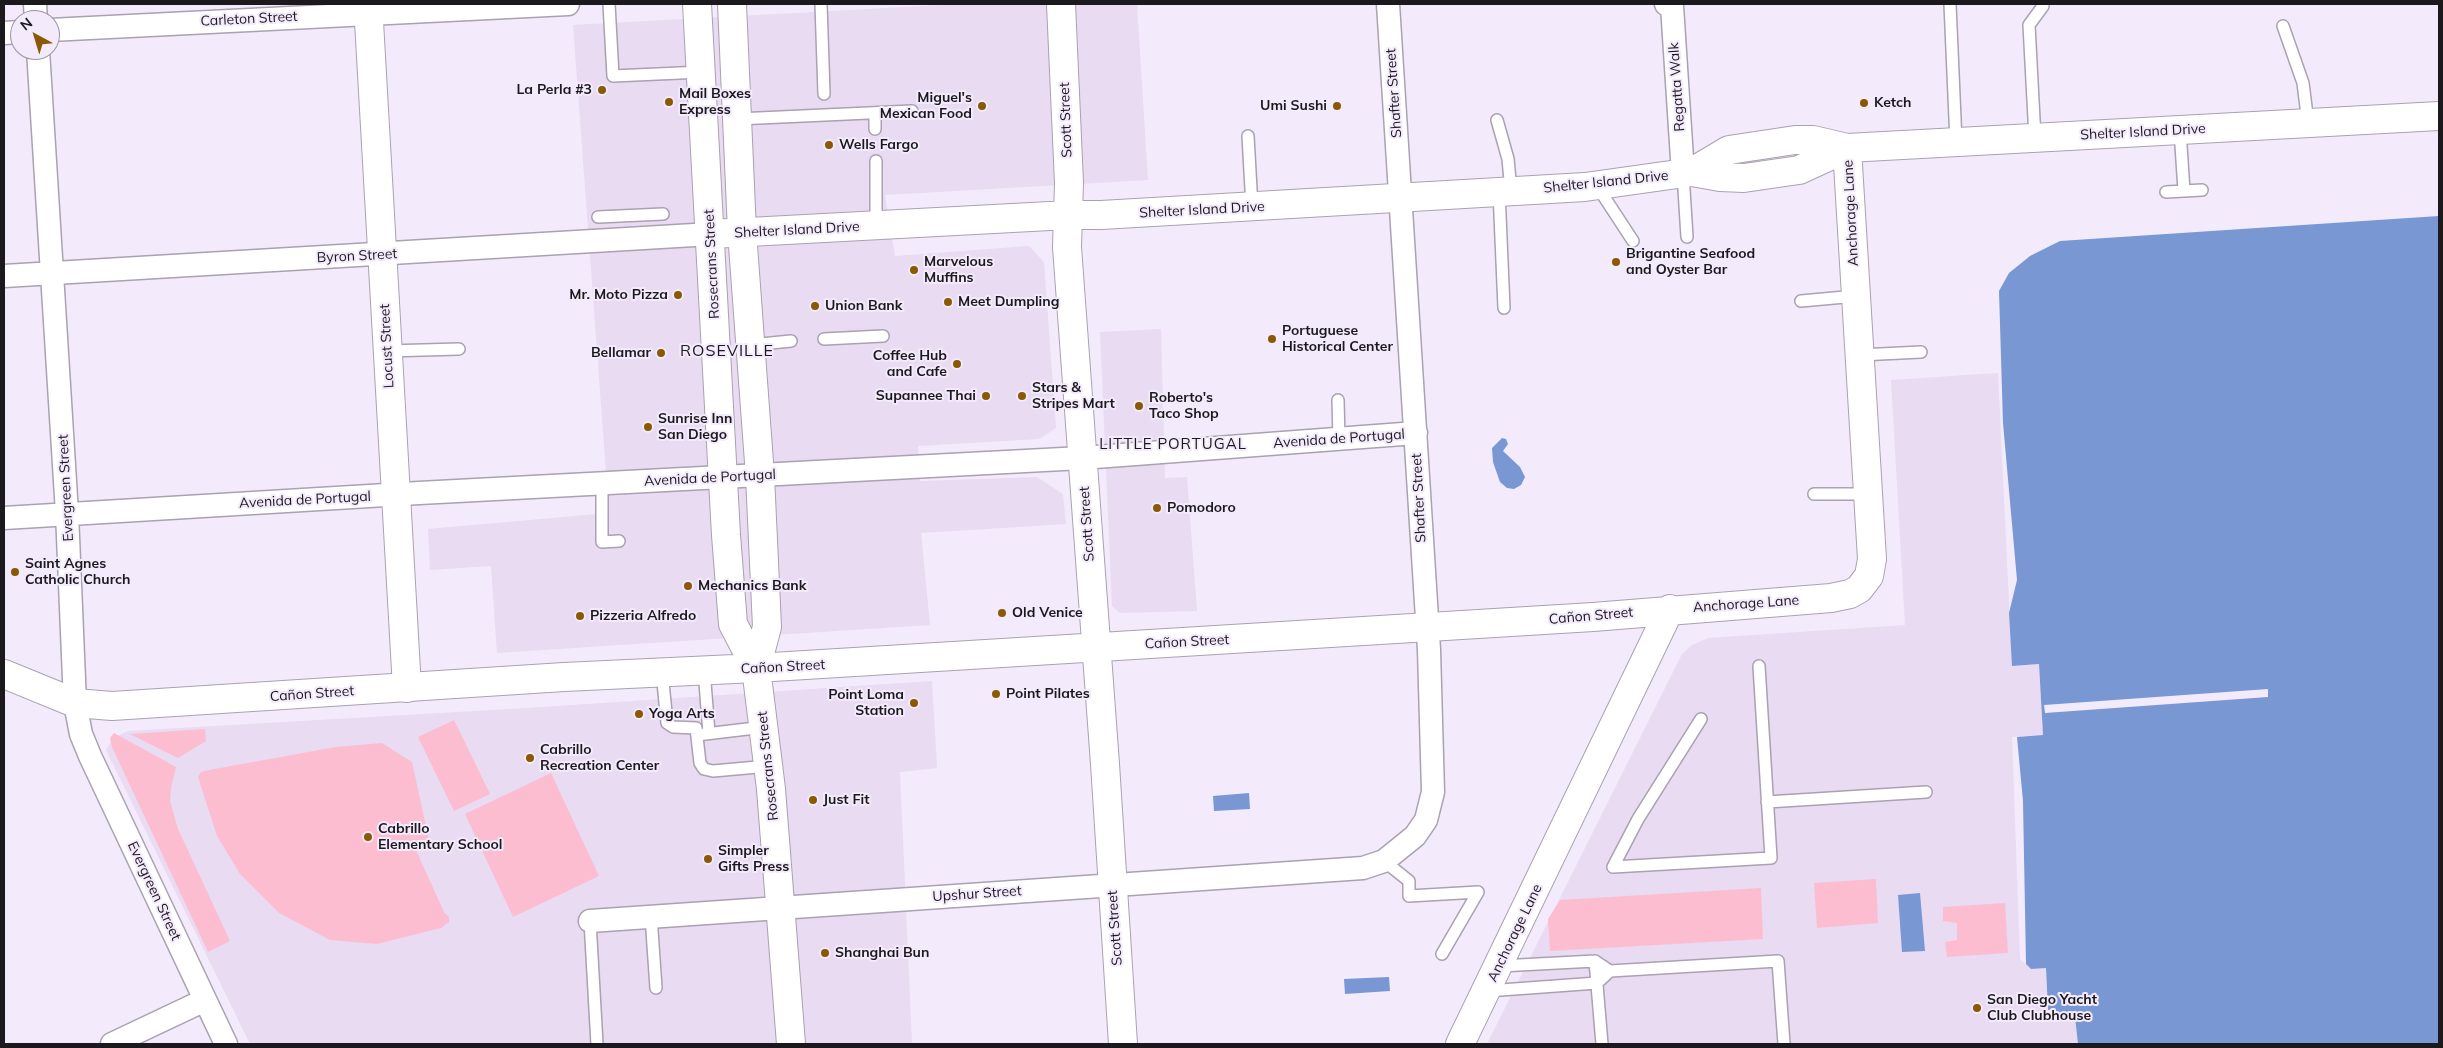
<!DOCTYPE html>
<html>
<head>
<meta charset="utf-8">
<style>
	body { margin:0 }
	#map { position:relative; width:2443px; height:1048px; overflow:hidden; background:#f3eafb; font-family:Mulish,sans-serif }
	canvas { display:block }
	.frame { position:absolute; inset:0; border:5px solid #1c191e; pointer-events:none }
	.north { position:absolute; left:10px; top:10px; width:50px; height:50px; box-sizing:border-box; background:#f3eafb; border:1px solid #9d96a3; border-radius:50%; rotate:321deg; font-size:14px; font-weight:700; line-height:20px; text-align:center; color:#1c191e }
	.north::after { content:''; display:block; margin:auto; width:18px; height:22px; background:#8b5804; clip-path:polygon(50% 0,100% 100%,50% 72%,0 100%) }
</style>
</head>
<body>
<div id="map">
<canvas width="2443" height="1048"></canvas>
<div class="frame"></div>
<div class="north">N</div>
</div>
<script>
const ctx = document.querySelector('canvas').getContext('2d');
ctx.lineJoin = 'round';
function fillPath(path, color) { ctx.fillStyle = color; ctx.fill(path, 'evenodd'); }
const poly = rows => new Path2D(rows.map(r => 'M' + r).join(''));
function trace(path, color, width, dash) { ctx.strokeStyle = color; ctx.lineWidth = width; ctx.lineCap = dash ? 'butt' : 'round'; ctx.setLineDash(dash || []); ctx.stroke(path); }
function drawText(font, color, halo, rows, align = 'center') {
  ctx.font = font + ' Mulish,sans-serif'; ctx.lineWidth = 4; ctx.setLineDash([]); ctx.textBaseline = 'middle'; ctx.strokeStyle = halo; ctx.fillStyle = color; for (const [text, x, y, turn = 0] of rows) {
    ctx.save(); ctx.translate(x, y); ctx.rotate((+turn || 0) * Math.PI / 180); ctx.textAlign = isNaN(turn) ? turn : align; if (halo) ctx.strokeText(text, 0, 0); ctx.fillText(text, 0, 0); ctx.restore();
  }
}
const built = poly([
	[960,4,1137,4,1148,180,885,195,895,256,1029,246,1044,262,1056,428,1039,439,918,446,920,481,1037,477,1063,494,1066,524,921,533,930,625,497,653,491,566,430,570,428,529,609,513,573,25],
	[1161,329,1165,478,1187,477,1197,611,1120,613,1112,606,1100,332],
	[1998,373,2012,666,2039,664,2043,735,2012,737,2020,959,2031,969,2046,968,2048,1012,2053,1012,2054,1017,2075,1016,2078,1044,1487,1044,1682,654,1692,645,1708,638,1905,625,1891,380],
	[932,681,937,768,900,772,912,1044,250,1044,106,750,113,738,128,731,527,708]
]);
const green = poly([
	[454,720,490,794,454,811,418,737],
	[205,729,206,741,178,758,130,734],
	[114,733,176,767,171,788,170,801,178,829,230,941,208,952,112,747,110,738],
	[382,743,412,762,429,840,415,848,444,912,449,917,449,922,441,928,377,944,330,940,279,913,240,874,217,836,198,777,201,772,209,770,336,747],
	[551,773,599,876,513,917,465,814],
	[1876,879,1878,923,1817,928,1814,883],
	[1761,888,1763,939,1550,951,1548,919,1560,900],
	[2005,903,2008,953,1947,957,1945,942,1957,940,1957,923,1943,921,1943,907]
]);
const water = poly([
	[2439,216,2439,1044,2078,1044,2075,1017,2055,1017,2054,1009,2048,1010,2046,968,2031,969,2026,964,2023,801,2017,737,2043,735,2039,664,2012,666,2009,613,2017,580,2003,423,1999,291,2009,273,2030,256,2060,241],
	[1502,438,1506,439,1508,444,1503,451,1520,467,1525,477,1521,485,1514,489,1507,488,1500,482,1493,462,1492,448],
	[1249,793,1250,809,1214,811,1213,796],
	[1920,893,1925,951,1902,952,1898,895],
	[1389,977,1390,991,1345,994,1344,979]
]);
const pier = poly([
	[2268,689,2268,697,2045,713,2044,705]
]);
const lane = poly([
	[609,4,613,76,702,72],
	[821,4,824,94],
	[1950,4,1956,142],
	[2283,26,2303,83,2308,123],
	[875,113,875,129],
	[737,119,912,111],
	[1497,120,1508,159,1511,191],
	[2180,130,2184,191],
	[1248,136,1252,207],
	[2035,138,2029,25,2043,6],
	[876,161,876,226],
	[1683,174,1687,237],
	[1597,186,1633,241],
	[1499,192,1504,308],
	[2166,192,2202,190],
	[598,217,663,214],
	[1801,301,1856,296],
	[824,339,883,336],
	[751,345,791,341],
	[387,351,459,349],
	[1860,355,1921,352],
	[1338,400,1339,440],
	[602,484,602,542,619,541],
	[1814,494,1868,494],
	[704,670,709,733],
	[662,672,667,723,673,727,696,728,700,763,704,769,713,771,769,766],
	[697,735,764,727],
	[1767,802,1926,792],
	[1384,861,1409,881,1409,896,1478,892,1442,954],
	[1613,867,1771,858,1759,666],
	[1613,867,1638,819,1701,719],
	[651,916,656,988],
	[590,921,597,1044],
	[1595,961,1602,1044],
	[1610,971,1778,961,1784,1044],
	[1487,991,1597,983,1610,971,1595,961,1500,966]
]);
const street = poly([
	[35,4,36,20],
	[1666,4,1672,6,1683,174],
	[50,30,568,4],
	[4,33,20,32],
	[38,50,67,513,75,703,81,734,90,756,226,1044],
	[4,276,711,234],
	[4,518,419,493,1082,458,1416,433],
	[590,921,1363,868,1384,861,1415,836,1426,820,1433,792,1429,650,1388,4],
	[112,1044,205,1000]
]);
const secondary = poly([
	[368,4,407,688],
	[1061,4,1069,183,1067,247,1105,764,1123,1044],
	[1692,172,1729,150,1795,140,1813,140,1847,148,2439,116],
	[711,234,1069,215,1101,215,1585,187,1692,172,1720,177,1744,178,1799,170,1847,148],
	[791,1044,771,789,756,668,1593,617,1831,598,1850,594,1859,589,1869,576,1872,559,1847,148],
	[1460,1044,1670,609]
]);
const primary = poly([
	[697,4,726,535,733,624,756,668],
	[732,4,742,232,760,476,767,627,756,668],
	[4,674,75,703,112,706,564,677,756,668]
]);
const markers = [
	[602,90,5,"#8b5804"],
	[669,102,5,"#8b5804"],
	[1864,103,5,"#8b5804"],
	[982,106,5,"#8b5804"],
	[1337,106,5,"#8b5804"],
	[829,145,5,"#8b5804"],
	[1616,262,5,"#8b5804"],
	[914,270,5,"#8b5804"],
	[678,295,5,"#8b5804"],
	[948,302,5,"#8b5804"],
	[815,306,5,"#8b5804"],
	[1272,339,5,"#8b5804"],
	[661,353,5,"#8b5804"],
	[957,364,5,"#8b5804"],
	[986,396,5,"#8b5804"],
	[1022,396,5,"#8b5804"],
	[1139,406,5,"#8b5804"],
	[648,427,5,"#8b5804"],
	[1157,508,5,"#8b5804"],
	[15,572,5,"#8b5804"],
	[688,586,5,"#8b5804"],
	[1002,613,5,"#8b5804"],
	[580,616,5,"#8b5804"],
	[996,694,5,"#8b5804"],
	[914,703,5,"#8b5804"],
	[639,714,5,"#8b5804"],
	[530,758,5,"#8b5804"],
	[813,800,5,"#8b5804"],
	[368,837,5,"#8b5804"],
	[708,859,5,"#8b5804"],
	[825,953,5,"#8b5804"],
	[1977,1008,5,"#8b5804"]
];
const streetNames = [
	["Carleton Street",249,19,-3],
	["Regatta Walk",1677,87,-94],
	["Shafter Street",1394,93,-94],
	["Scott Street",1066,120,-92],
	["Shelter Island Drive",2143,132,-3],
	["Shelter Island Drive",1606,182,-6],
	["Shelter Island Drive",1202,210,-3],
	["Anchorage Lane",1851,213,-93],
	["Shelter Island Drive",797,230,-3],
	["Byron Street",357,256,-3],
	["Rosecrans Street",712,264,-93],
	["Locust Street",387,346,-93],
	["Avenida de Portugal",1339,439,-4],
	["Avenida de Portugal",710,478,-3],
	["Evergreen Street",66,488,-93],
	["Shafter Street",1419,498,-93],
	["Avenida de Portugal",305,500,-3],
	["Scott Street",1087,524,-94],
	["Anchorage Lane",1746,604,-4],
	["Cañon Street",1591,616,-5],
	["Cañon Street",1187,642,-3],
	["Cañon Street",783,667,-3],
	["Cañon Street",312,694,-4],
	["Rosecrans Street",768,766,-96],
	["Evergreen Street",154,891,65],
	["Upshur Street",977,894,-4],
	["Scott Street",1115,928,-94],
	["Anchorage Lane",1515,933,-64]
];
const poiNames = [
	["La Perla #3",592,90,"right"],
	["Mail Boxes",679,94],
	["Express",679,110],
	["Miguel's",972,98,"right"],
	["Mexican Food",972,114,"right"],
	["Ketch",1874,103],
	["Umi Sushi",1327,106,"right"],
	["Wells Fargo",839,145],
	["Brigantine Seafood",1626,254],
	["and Oyster Bar",1626,270],
	["Marvelous",924,262],
	["Muffins",924,278],
	["Mr. Moto Pizza",668,295,"right"],
	["Meet Dumpling",958,302],
	["Union Bank",825,306],
	["Portuguese",1282,331],
	["Historical Center",1282,347],
	["Bellamar",651,353,"right"],
	["Coffee Hub",947,356,"right"],
	["and Cafe",947,372,"right"],
	["Stars &",1032,388],
	["Stripes Mart",1032,404],
	["Supannee Thai",976,396,"right"],
	["Roberto's",1149,398],
	["Taco Shop",1149,414],
	["Sunrise Inn",658,419],
	["San Diego",658,435],
	["Pomodoro",1167,508],
	["Saint Agnes",25,564],
	["Catholic Church",25,580],
	["Mechanics Bank",698,586],
	["Old Venice",1012,613],
	["Pizzeria Alfredo",590,616],
	["Point Pilates",1006,694],
	["Point Loma",904,695,"right"],
	["Station",904,711,"right"],
	["Yoga Arts",649,714],
	["Cabrillo",540,750],
	["Recreation Center",540,766],
	["Just Fit",823,800],
	["Cabrillo",378,829],
	["Elementary School",378,845],
	["Simpler",718,851],
	["Gifts Press",718,867],
	["Shanghai Bun",835,953],
	["San Diego Yacht",1987,1000],
	["Club Clubhouse",1987,1016]
];
const neighbourhoodNames = [
	["LITTLE PORTUGAL",1173,444]
];
const quarterNames = [
	["ROSEVILLE",727,351]
];
fillPath(built, '#e8dbf2');
fillPath(green, '#fdbdd1');
fillPath(water, '#7897d3');
fillPath(pier, '#f3eafb');
trace(lane, '#aaa1b1', 14);
trace(street, '#aaa1b1', 25);
trace(secondary, '#aaa1b1', 30);
trace(primary, '#aaa1b1', 30);
trace(lane, '#fff', 11);
trace(street, '#fff', 22);
trace(secondary, '#fff', 28);
trace(primary, '#fff', 28);
for (const [x, y, r, color] of markers) { const dot = new Path2D(); dot.arc(x, y, r, 0, 2 * Math.PI); ctx.fillStyle = color; ctx.fill(dot); trace(dot, '#f3eafb', 2); }
drawText('14px', '#1c191e', '#f3eafb', streetNames);
drawText('bold 14px', '#1c191e', '#f3eafb', poiNames, 'left');
ctx.letterSpacing = '1px';
drawText('15px', '#1c191e', '#f3eafb', neighbourhoodNames);
ctx.letterSpacing = '0px';
ctx.letterSpacing = '1px';
drawText('16px', '#1c191e', '#f3eafb', quarterNames);
ctx.letterSpacing = '0px';
</script>
</body>
</html>
